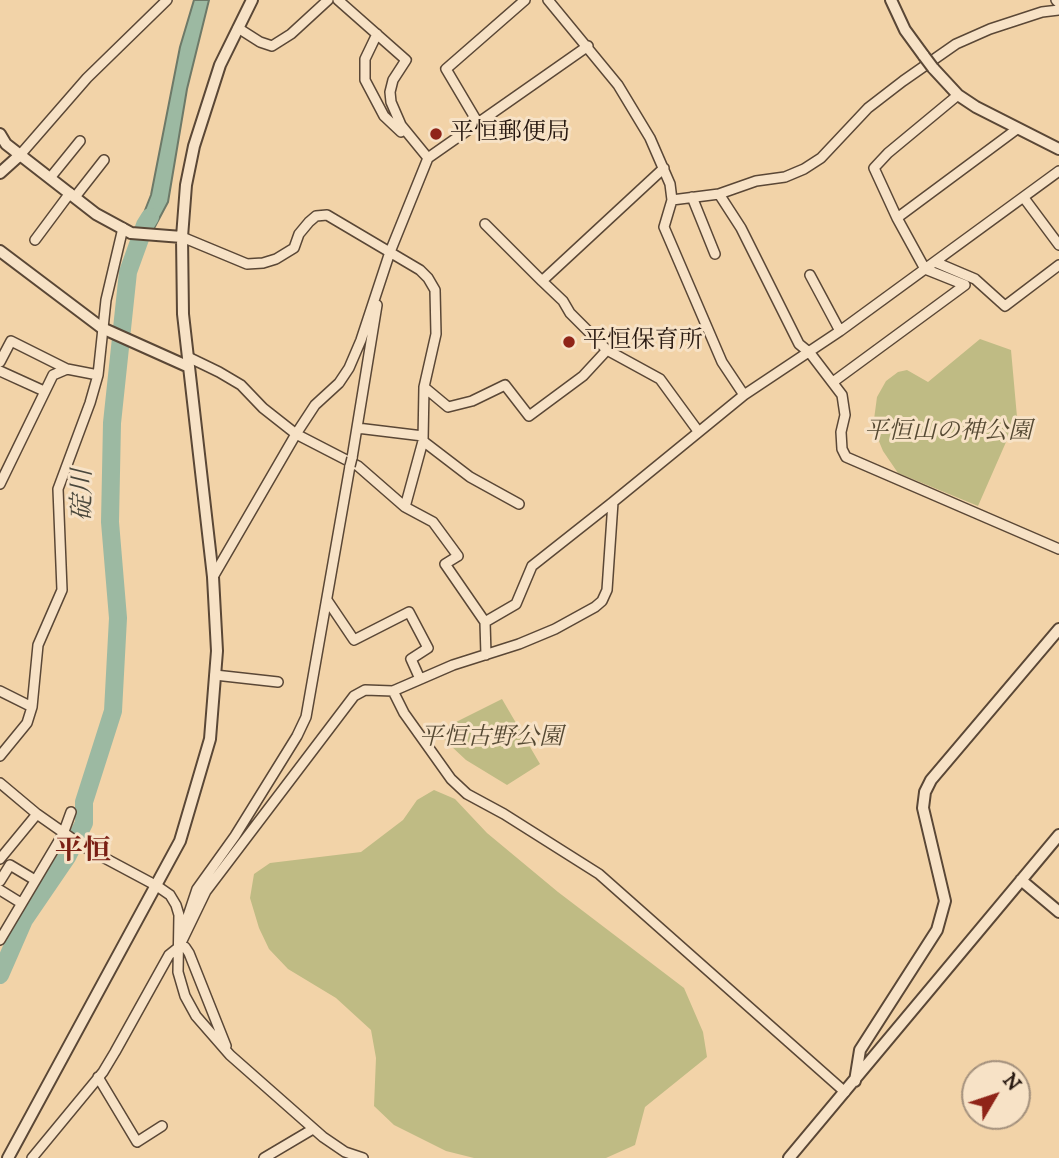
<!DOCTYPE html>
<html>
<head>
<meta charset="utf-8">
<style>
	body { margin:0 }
	#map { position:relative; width:1059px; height:1158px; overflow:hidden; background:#f2d3a8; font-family:"IM FELL DW Pica",serif }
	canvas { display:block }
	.north { position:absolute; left:961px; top:1060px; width:70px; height:70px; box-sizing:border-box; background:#f7e2c6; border:2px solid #a4917d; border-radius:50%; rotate:51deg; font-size:19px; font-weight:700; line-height:28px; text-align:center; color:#271810 }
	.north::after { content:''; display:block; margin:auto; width:24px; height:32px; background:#8f2418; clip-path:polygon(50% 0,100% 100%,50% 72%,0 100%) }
</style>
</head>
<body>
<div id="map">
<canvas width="1059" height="1158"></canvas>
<div class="north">N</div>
</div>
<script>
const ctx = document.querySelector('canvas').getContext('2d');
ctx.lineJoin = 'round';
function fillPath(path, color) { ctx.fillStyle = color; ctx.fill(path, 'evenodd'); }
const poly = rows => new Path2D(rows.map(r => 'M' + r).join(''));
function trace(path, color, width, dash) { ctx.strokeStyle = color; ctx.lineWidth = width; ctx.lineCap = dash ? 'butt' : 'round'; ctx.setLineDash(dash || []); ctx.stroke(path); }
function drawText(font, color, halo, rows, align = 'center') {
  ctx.font = font + ' "IM FELL DW Pica","Noto Serif JP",serif'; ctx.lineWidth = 6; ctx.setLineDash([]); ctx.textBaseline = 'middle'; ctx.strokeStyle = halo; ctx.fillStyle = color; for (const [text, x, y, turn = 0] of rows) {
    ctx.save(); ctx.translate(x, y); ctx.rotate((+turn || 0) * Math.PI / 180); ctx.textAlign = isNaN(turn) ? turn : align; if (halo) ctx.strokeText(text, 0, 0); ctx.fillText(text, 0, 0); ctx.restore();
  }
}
const green = poly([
	[980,339,1011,350,1017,417,978,506,898,473,883,451,873,427,877,397,886,381,898,372,907,370,928,382],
	[502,699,540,764,507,785,466,760,436,732],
	[434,790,455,799,487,833,558,892,684,988,703,1032,707,1057,645,1107,635,1145,606,1158,474,1158,446,1151,394,1125,374,1106,376,1058,371,1030,336,998,288,969,269,949,259,928,250,898,254,874,270,863,361,852,403,820,417,800]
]);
const water = poly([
	[194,0,209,0,187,89,168,202,151,234,136,233,151,195,180,47,194,0]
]);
const river = poly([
	[0,975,24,920,67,857,84,823,84,802,113,711,118,618,110,522,112,423,128,272,145,225,150,217]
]);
const minor = poly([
	[338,0,406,60,393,80,390,92,391,102,401,125,428,158],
	[548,0,618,85,650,138,670,184,672,200,719,194,756,181,785,177,804,169,821,158,868,108,903,81,956,44,990,29,1042,12,1059,10],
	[1056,0,1059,3],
	[238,28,260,42,272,46,291,34,328,0],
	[377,34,365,59,365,80,384,116,401,132],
	[478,123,446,69,525,0],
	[20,155,87,78,167,0],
	[664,168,542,281,563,301,570,313,607,350,660,379,698,431],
	[50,178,80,141],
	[719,194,741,228,799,344,810,353,842,395,845,415,841,432,842,449,846,457,1059,549],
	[75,197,104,160],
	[692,197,715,254],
	[1024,198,1059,245],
	[672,200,664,227,722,362,744,395],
	[897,218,1017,129],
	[485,224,542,281],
	[182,237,247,264,263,263,276,259,294,248,299,234,309,222,316,216,327,215,420,270,428,278,435,290,436,334,424,387,423,441,405,507,358,466,296,434,263,408,241,385,219,372,188,357],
	[35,240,70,193],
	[935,262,975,279,1005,306,1059,265],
	[810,275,840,331],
	[0,362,11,341,67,369],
	[0,371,44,391],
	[833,382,965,285,925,269,897,218,874,168,888,153,958,95],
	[424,387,448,407,472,401,505,385,529,416,583,376,607,350],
	[357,428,423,436],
	[423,441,470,477,519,504],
	[352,458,377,305],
	[0,484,53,375,67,369,98,375],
	[405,507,433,522,458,556,445,564,485,622,516,604,532,566,613,502],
	[213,577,296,434,315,405,339,383,349,368,361,340,390,252,428,158,588,46],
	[327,600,354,640,409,612,428,648,411,659,420,679],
	[485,622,486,655],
	[215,675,278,682],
	[0,691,32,707],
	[393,691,404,713,451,779,467,794,504,814,599,874,845,1092],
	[0,756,27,723,32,707,38,645,62,590,58,489,90,403,98,375,106,300,123,228],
	[0,783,37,814,84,847,157,886,170,895,176,905,179,915,178,972,185,996,196,1016,230,1055,323,1137,345,1152,363,1158],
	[0,859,37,814],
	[0,881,10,865,35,880],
	[0,890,21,903],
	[185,925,197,889,235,836,297,736,306,717,350,466],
	[0,940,63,834,71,812],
	[179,947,185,947,189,953,226,1046],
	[98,1077,137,1142,162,1126],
	[32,1158,103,1072,115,1052,169,955,179,947,206,891,354,696,365,690,393,691,453,665,519,644,555,629,595,607,602,601,607,590,613,502,744,395,840,331,1059,171],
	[264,1158,313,1129]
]);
const tertiary = poly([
	[891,0,905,30,924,56],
	[933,68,958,95,976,107,1059,149],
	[0,134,6,144,96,214,131,233,182,237],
	[0,173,20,155],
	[0,251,102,328,189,367],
	[1021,880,1059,912],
	[855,1081,860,1050,937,930,945,901,923,808,925,792,931,780,1059,629],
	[8,1158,180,841,210,739,217,651,213,577,183,314,182,237,186,185,194,146,220,65,252,0],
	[789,1158,1059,835]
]);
const minorBridge = poly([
	[350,466,352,458]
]);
const tertiaryBridge = poly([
	[924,56,933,68]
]);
const markers = [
	[436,134,7,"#8f2418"],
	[569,342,7,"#8f2418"]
];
const poiNames = [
	["平恒郵便局",450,134],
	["平恒保育所",583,342]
];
const parkNames = [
	["平恒山の神公園",948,433],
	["平恒古野公園",491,739]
];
const waterNames = [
	["碇川",85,495,-90]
];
const quarterNames = [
	["平恒",83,853]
];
fillPath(green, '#bfbb84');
fillPath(water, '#9cb9a2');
trace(water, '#6d7968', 2);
trace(river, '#9cb9a2', 18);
trace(minor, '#5a4736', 12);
trace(tertiary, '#5a4736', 14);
trace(minor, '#f7e2c6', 9);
trace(tertiary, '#f7e2c6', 10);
trace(minorBridge, '#5a4736', 12, []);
trace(tertiaryBridge, '#5a4736', 14, []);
trace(minorBridge, '#f7e2c6', 9);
trace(tertiaryBridge, '#f7e2c6', 10);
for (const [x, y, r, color] of markers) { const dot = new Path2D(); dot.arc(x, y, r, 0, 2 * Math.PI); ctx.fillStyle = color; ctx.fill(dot); trace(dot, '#f7e2c6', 2.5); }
drawText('24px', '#271810', '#f7e2c6', poiNames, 'left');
drawText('italic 24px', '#554933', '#f7e2c6', parkNames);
drawText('italic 26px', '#4a483c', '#f7e2c6', waterNames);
drawText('bold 28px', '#7a1f14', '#f7e2c6', quarterNames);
</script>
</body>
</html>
